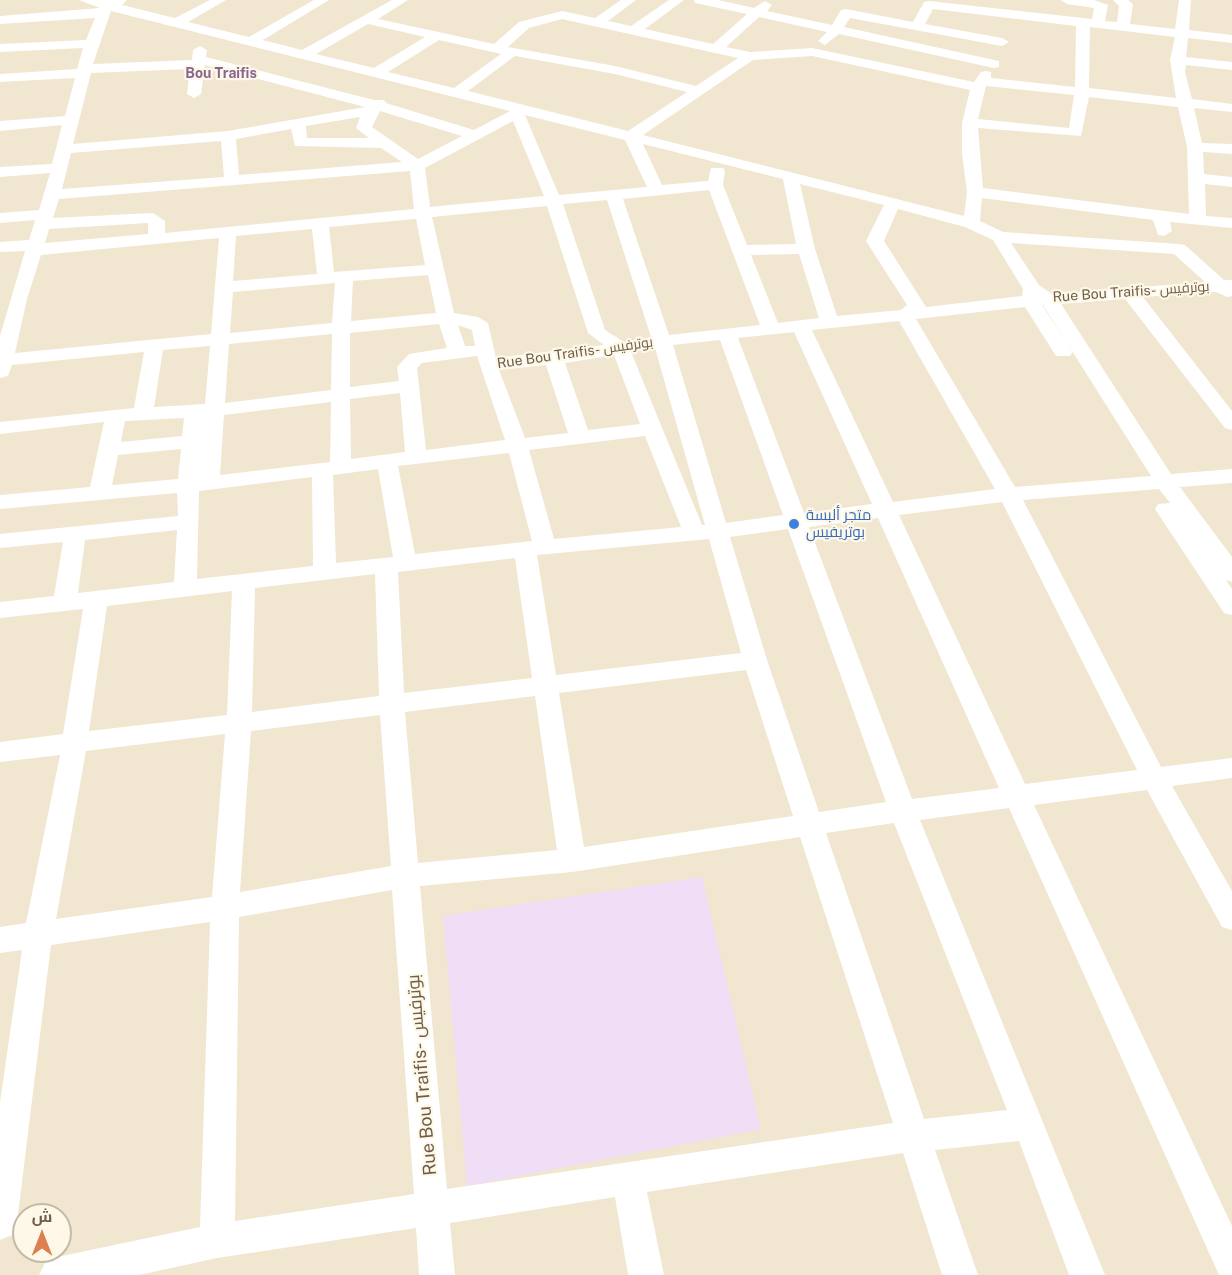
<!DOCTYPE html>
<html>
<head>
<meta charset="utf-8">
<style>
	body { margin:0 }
	#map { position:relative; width:1232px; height:1275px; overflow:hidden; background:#faf4e1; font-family:"Public Sans",Cairo,sans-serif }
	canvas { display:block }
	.north { position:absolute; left:12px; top:1203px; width:60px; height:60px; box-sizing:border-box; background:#fdf8e7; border:2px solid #c4baa8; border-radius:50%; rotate:0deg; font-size:16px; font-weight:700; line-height:24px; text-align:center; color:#6f5c4a }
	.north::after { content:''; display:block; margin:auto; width:21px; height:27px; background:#dc804f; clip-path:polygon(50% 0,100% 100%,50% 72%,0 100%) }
</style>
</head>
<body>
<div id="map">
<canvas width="1232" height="1275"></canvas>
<div class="north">ش</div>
</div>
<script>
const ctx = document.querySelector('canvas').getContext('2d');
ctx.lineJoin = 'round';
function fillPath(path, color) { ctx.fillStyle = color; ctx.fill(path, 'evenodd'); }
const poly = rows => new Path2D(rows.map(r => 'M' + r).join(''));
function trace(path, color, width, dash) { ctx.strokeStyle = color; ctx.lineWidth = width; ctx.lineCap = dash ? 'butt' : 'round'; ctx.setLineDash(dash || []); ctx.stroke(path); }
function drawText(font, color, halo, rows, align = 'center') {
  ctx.font = font + ' "Public Sans",Cairo,sans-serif'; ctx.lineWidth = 4.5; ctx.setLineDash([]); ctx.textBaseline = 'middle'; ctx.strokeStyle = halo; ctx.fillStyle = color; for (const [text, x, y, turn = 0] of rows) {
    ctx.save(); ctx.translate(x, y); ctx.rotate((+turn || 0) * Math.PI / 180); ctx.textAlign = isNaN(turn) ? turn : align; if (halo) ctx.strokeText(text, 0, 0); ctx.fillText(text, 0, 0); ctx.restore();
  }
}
const residential = poly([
	[0,0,1232,0,1232,1275,0,1275],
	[24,1215,60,1215,60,1251,24,1251]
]);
const education = poly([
	[702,877,761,1129,467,1186,443,916]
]);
const minor = poly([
	[79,0,127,0,122,5,175,18,210,0,226,0,188,22,249,37,314,0,329,0,263,40,302,50,392,0,408,0,378,19,494,44,519,22,562,11,595,18,621,0,636,0,608,21,631,26,669,0,684,0,645,29,713,44,747,14,695,3,694,0,718,0,754,8,765,1,772,5,767,11,832,25,841,10,846,9,913,22,924,2,929,1,1092,19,1094,8,1067,4,1061,0,1094,0,1108,5,1105,21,1117,22,1119,6,1113,0,1128,0,1133,4,1130,24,1175,29,1179,0,1191,0,1189,30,1232,35,1232,43,1188,38,1186,57,1232,62,1232,70,1186,65,1185,72,1192,99,1232,104,1232,112,1194,108,1202,143,1232,144,1232,154,1203,152,1204,174,1232,177,1232,187,1205,184,1206,216,1232,218,1232,228,1170,222,1172,231,1164,236,1158,235,1153,220,982,198,980,221,1003,232,1179,244,1185,245,1224,280,1232,280,1232,296,1227,297,1216,292,1143,297,1232,411,1232,430,1225,428,1125,299,1061,304,1171,474,1232,469,1232,483,1180,487,1232,557,1232,582,1226,580,1232,589,1232,615,1224,613,1155,509,1158,504,1170,503,1159,489,1023,500,1161,767,1232,758,1232,778,1172,786,1232,891,1232,930,1222,927,1147,790,1034,805,1232,1226,1232,1275,1219,1275,1009,808,920,820,1105,1275,1069,1275,1019,1141,935,1150,978,1275,942,1275,903,1153,647,1192,664,1275,628,1275,615,1197,450,1223,455,1275,419,1275,416,1228,217,1258,139,1275,39,1275,45,1263,57,1257,200,1227,210,922,51,945,17,1223,12,1235,0,1240,0,1102,22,950,0,953,0,927,26,923,60,755,0,762,0,742,63,734,83,609,0,618,0,602,54,596,63,542,0,548,0,534,178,516,177,493,0,509,0,495,90,487,104,422,0,434,0,422,134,408,144,352,12,365,8,376,0,378,0,336,25,251,0,252,0,242,29,240,35,220,0,223,0,213,39,210,50,173,0,177,0,167,52,164,62,125,0,131,0,121,65,116,75,78,0,82,0,74,77,69,83,48,0,52,0,44,86,40,95,18,0,24,0,16,100,8,79,0],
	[933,9,1076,26,1075,87,991,78,991,72,986,71,981,72,974,82,812,48,750,52,726,47,759,17,827,32,818,41,825,45,839,34,994,68,999,67,999,61,844,27,850,18,1002,46,1009,42,1002,38,925,24,933,9],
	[111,11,171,26,510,111,474,130,386,103,384,100,374,100,206,57,207,50,200,46,193,50,192,60,93,64,111,11],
	[562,19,715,53,738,58,696,86,615,66,508,47,529,28,562,19],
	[368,24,425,37,374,68,316,54,368,24],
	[1090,27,1175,37,1170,60,1176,98,1089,88,1090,27],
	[439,40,497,53,501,54,454,88,388,72,439,40],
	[515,56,615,74,687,92,628,131,468,91,515,56],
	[812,56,970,90,962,123,962,154,967,192,964,216,643,135,753,60,812,56],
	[205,65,365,107,228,131,73,144,91,73,190,69,187,94,194,98,201,94,205,65],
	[986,86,1074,95,1069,128,978,119,986,86],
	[1089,97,1178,107,1187,147,1189,214,983,188,978,128,1081,136,1089,97],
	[380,111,462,136,418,159,372,127,380,111],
	[525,115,625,140,647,187,559,195,525,115],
	[360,117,356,128,369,138,307,138,306,126,360,117],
	[513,121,544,196,430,207,425,168,513,121],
	[291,129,295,146,381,148,402,162,239,175,236,139,291,129],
	[221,141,224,177,62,189,71,153,221,141],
	[643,144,783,179,796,244,747,245,723,185,725,171,723,168,711,168,708,181,662,185,643,144],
	[410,171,414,209,165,233,165,221,153,213,53,218,59,199,410,171],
	[800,184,884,205,866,241,907,305,901,310,837,316,815,249,800,184],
	[709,190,760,325,669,335,623,199,709,190],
	[607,200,651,337,624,342,605,330,563,204,607,200],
	[547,206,588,333,604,345,496,358,488,323,478,317,454,313,432,217,547,206],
	[898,209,965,227,993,240,1023,289,1022,296,926,307,884,241,898,209],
	[416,219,425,265,334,272,329,227,416,219],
	[148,223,148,234,45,243,49,229,148,223],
	[312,229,317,274,233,281,236,236,312,229],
	[219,238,211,334,15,353,27,299,41,255,219,238],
	[1011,243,1174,254,1205,282,1052,294,1039,285,1011,243],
	[799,254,819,318,778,323,751,255,799,254],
	[428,275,436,313,351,321,353,281,428,275],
	[335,283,332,323,230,333,233,292,335,283],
	[1042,305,1043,305,1151,476,1015,487,916,319,1025,307,1056,356,1070,356,1073,352,1042,305],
	[899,321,995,489,893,502,812,330,899,321],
	[439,324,447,348,409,354,397,367,399,381,350,387,350,333,439,324],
	[458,325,472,330,475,346,465,346,458,325],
	[794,332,872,504,804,513,738,338,794,332],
	[332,334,331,390,225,403,229,344,332,334],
	[720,340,783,515,726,523,673,345,720,340],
	[210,346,205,404,154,407,163,350,210,346],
	[655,348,705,525,702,525,631,352,655,348],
	[614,355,640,424,588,430,565,363,614,355],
	[477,356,505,440,426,450,417,368,422,363,477,356],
	[546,365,568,433,525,438,499,370,546,365],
	[400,393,405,452,351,459,350,399,400,393],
	[331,402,330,462,220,475,224,415,331,402],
	[184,418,182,436,121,442,125,421,184,418],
	[645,436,681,527,554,539,529,450,645,436],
	[181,449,178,479,112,485,118,455,181,449],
	[509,453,532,541,415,554,398,466,509,453],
	[378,469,393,557,336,563,333,475,378,469],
	[312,477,313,566,197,579,199,491,312,477],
	[1002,502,1137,770,1025,784,899,515,1002,502],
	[878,518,999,788,912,799,809,527,878,518],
	[788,529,886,802,819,812,767,660,730,537,788,529],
	[177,530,174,582,78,593,85,540,177,530],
	[709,539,741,653,556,675,537,555,709,539],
	[515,558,532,678,404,693,398,572,515,558],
	[375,574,379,696,252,712,255,588,375,574],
	[232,591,227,715,89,731,107,606,232,591],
	[746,670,793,816,584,847,559,693,746,670],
	[535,696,557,850,418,863,405,712,535,696],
	[380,715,391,866,240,892,251,731,380,715],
	[225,734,212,897,56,919,86,751,225,734],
	[894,823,1007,1110,924,1119,826,833,894,823],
	[800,837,893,1123,447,1189,420,886,572,872,800,837],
	[392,890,414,1194,235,1221,239,917,392,890]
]);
const markers = [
	[794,524,6,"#3f7fe0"]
];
const farNeighbourhoodnames = [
	["Bou Traifis",221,74]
];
const farStreetnames = [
	["Rue Bou Traifis- بوترفيس",1131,292,-4],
	["Rue Bou Traifis- بوترفيس",575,353,-8]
];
const shopNames = [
	["متجر ألبسة",806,515],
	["بوتريفيس",806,532]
];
const nearStreetnames = [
	["Rue Bou Traifis- بوترفيس",422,1075,-95]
];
fillPath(residential, '#f1e6d0');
fillPath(education, '#f0def6');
fillPath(minor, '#fff');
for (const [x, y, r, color] of markers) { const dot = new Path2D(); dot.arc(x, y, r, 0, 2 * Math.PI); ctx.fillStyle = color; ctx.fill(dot); trace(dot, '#fdf8e7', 2); }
drawText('bold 14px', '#896692', '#fdf8e7', farNeighbourhoodnames);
drawText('14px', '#6f5c4a', '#fdf8e7', farStreetnames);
drawText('15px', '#366cbe', '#fdf8e7', shopNames, 'left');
drawText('18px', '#6f5c4a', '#fdf8e7', nearStreetnames);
</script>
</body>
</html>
